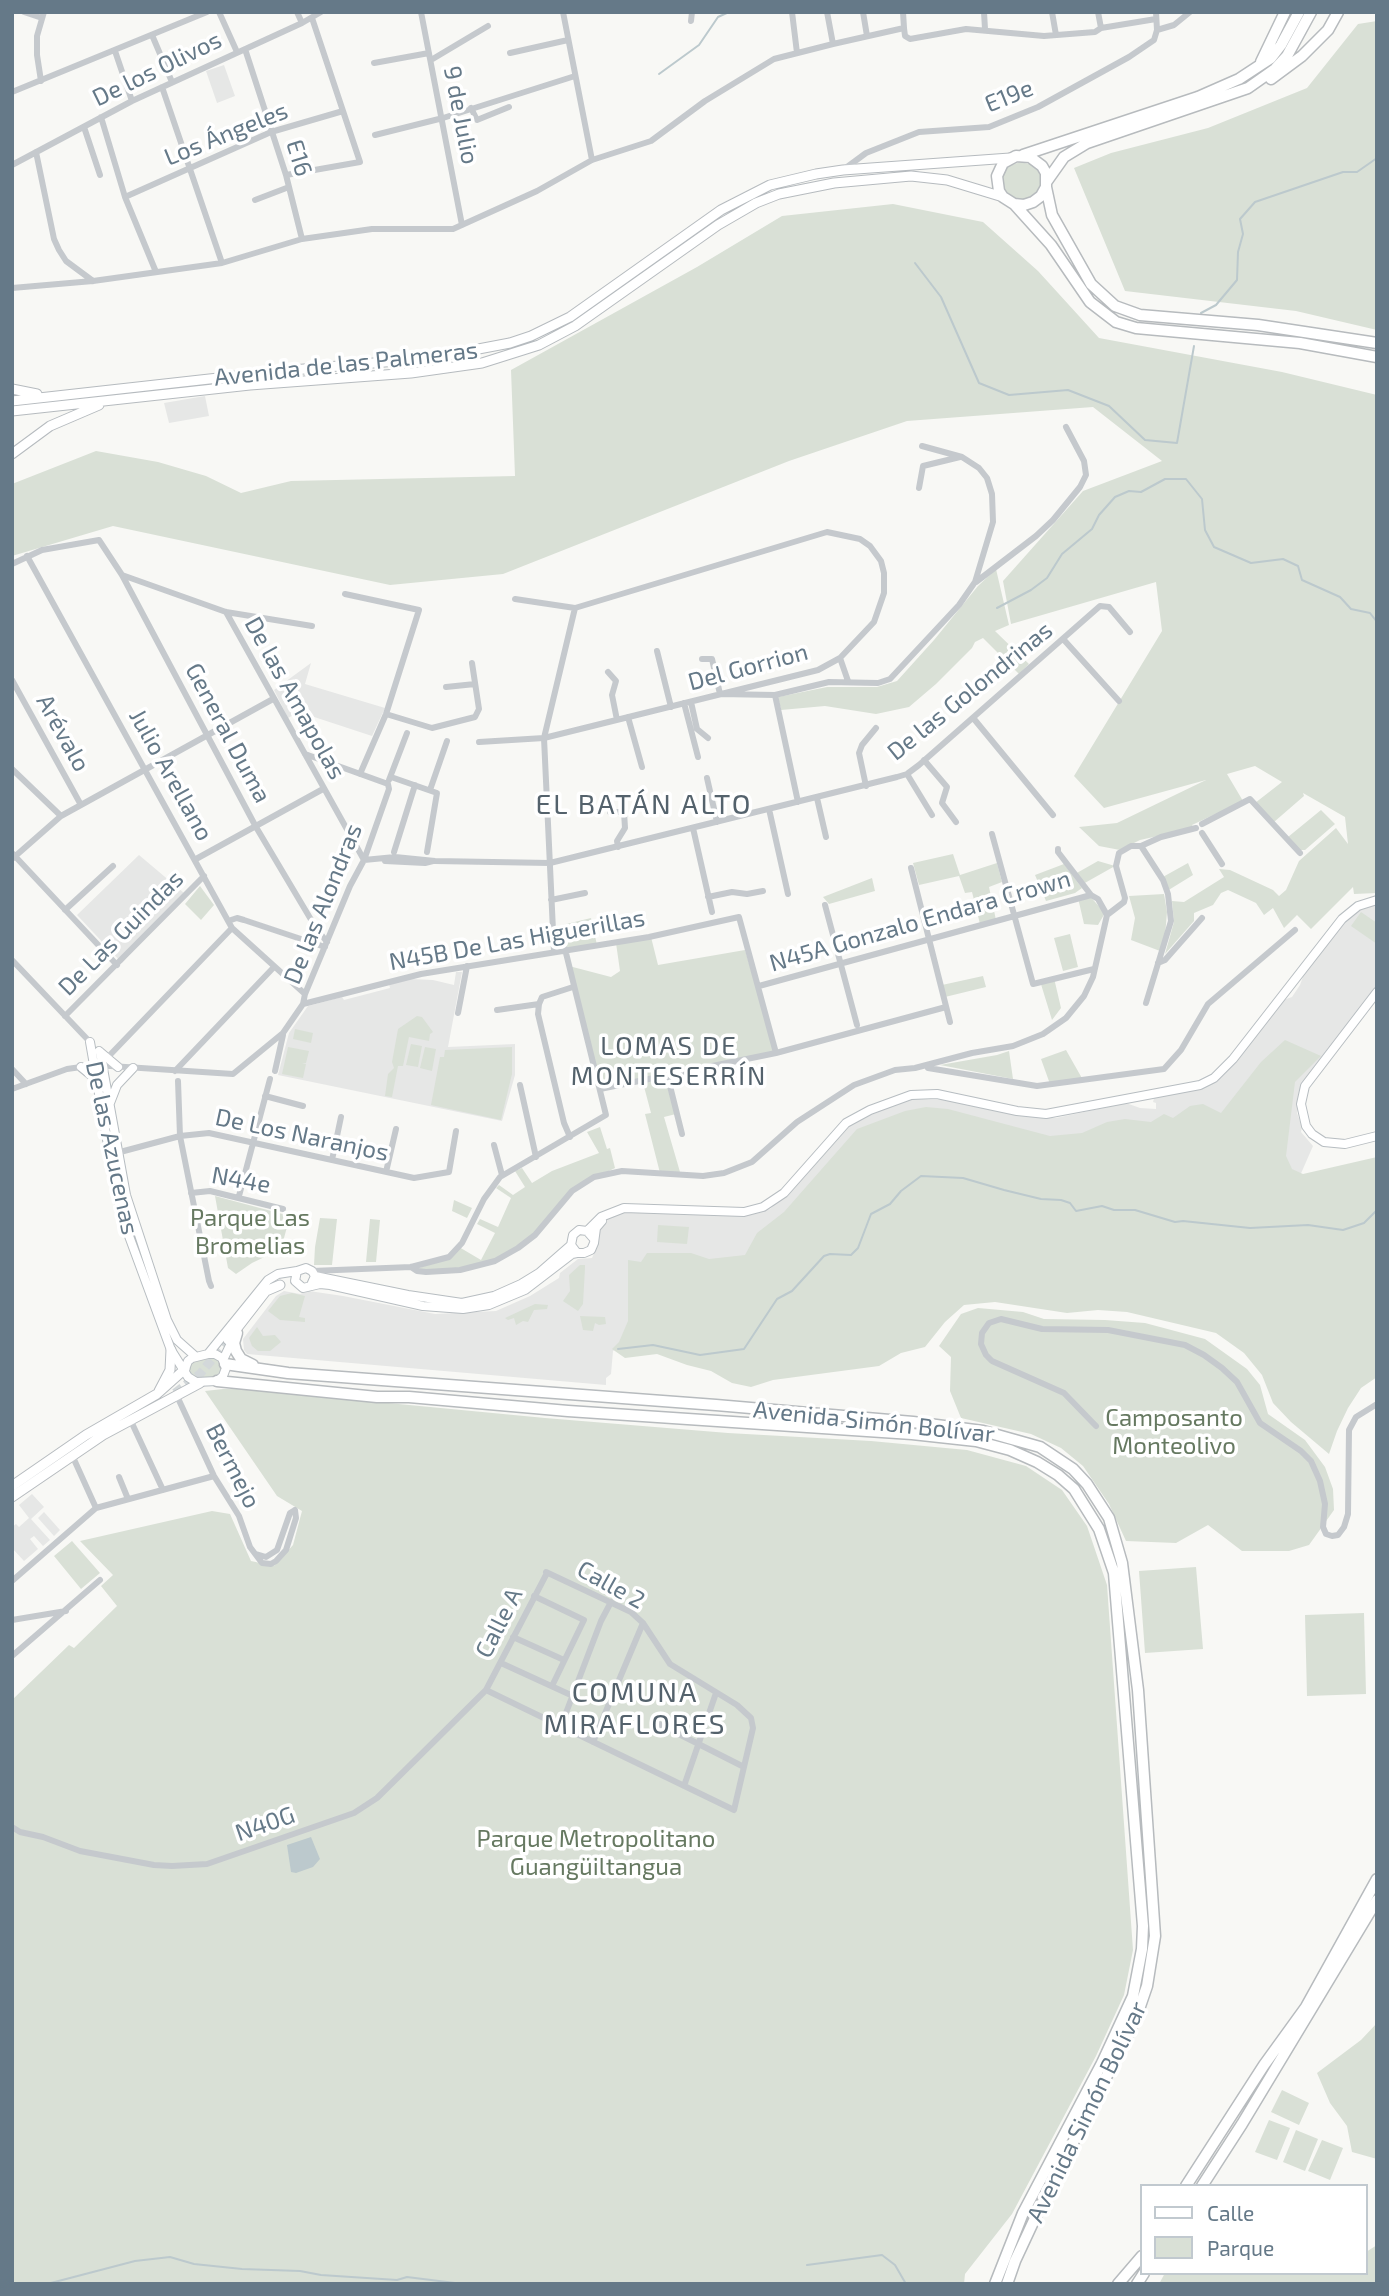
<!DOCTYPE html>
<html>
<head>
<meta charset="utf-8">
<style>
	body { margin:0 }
	#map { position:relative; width:1389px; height:2296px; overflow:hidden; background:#f8f8f5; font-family:"Exo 2",sans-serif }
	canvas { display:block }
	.frame { position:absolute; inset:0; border:14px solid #657988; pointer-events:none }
	.legend { position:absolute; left:1140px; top:2184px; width:228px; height:91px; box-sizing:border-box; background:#fff; border:2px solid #c1c9cf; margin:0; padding:9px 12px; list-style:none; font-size:21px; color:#657988 }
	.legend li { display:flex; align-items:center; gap:14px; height:35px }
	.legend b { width:35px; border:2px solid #c1c9cf }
</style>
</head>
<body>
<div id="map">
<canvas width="1389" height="2296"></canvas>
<div class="frame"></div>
<ul class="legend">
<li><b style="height:9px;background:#fff"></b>Calle</li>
<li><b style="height:19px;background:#d9e0d6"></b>Parque</li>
</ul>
</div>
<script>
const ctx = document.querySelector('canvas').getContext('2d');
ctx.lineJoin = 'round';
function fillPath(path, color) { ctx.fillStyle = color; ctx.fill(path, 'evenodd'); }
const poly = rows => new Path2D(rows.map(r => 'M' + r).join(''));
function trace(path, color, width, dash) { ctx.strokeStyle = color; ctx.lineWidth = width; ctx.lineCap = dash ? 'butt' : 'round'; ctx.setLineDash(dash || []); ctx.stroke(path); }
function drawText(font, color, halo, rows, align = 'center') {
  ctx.font = font + ' "Exo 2",sans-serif'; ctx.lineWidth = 7; ctx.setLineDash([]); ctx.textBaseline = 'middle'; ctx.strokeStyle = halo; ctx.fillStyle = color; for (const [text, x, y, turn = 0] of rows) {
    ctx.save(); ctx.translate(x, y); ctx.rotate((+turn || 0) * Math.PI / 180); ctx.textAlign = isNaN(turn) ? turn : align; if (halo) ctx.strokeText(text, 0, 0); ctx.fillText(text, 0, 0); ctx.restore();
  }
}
const built = poly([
	[224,65,235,96,217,103,206,71],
	[205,396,209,416,169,423,164,403],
	[311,663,305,684,385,708,372,736,299,712,288,718,274,690],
	[139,855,184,893,122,963,77,915],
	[1377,903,1377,987,1300,1090,1297,1113,1302,1127,1301,1132,1313,1146,1299,1178,621,1345,613,1351,611,1374,606,1378,606,1385,247,1354,244,1350,243,1339,276,1296,284,1291,300,1294,309,1291,343,1296,435,1314,496,1311,530,1296,559,1278,560,1273,578,1259,592,1258,598,1245,600,1229,606,1220,622,1212,750,1215,770,1209,796,1185,848,1126,869,1114,912,1099,947,1100,1041,1118,1056,1118,1126,1103,1140,1108,1156,1109,1156,1103,1153,1102,1154,1098,1201,1088,1283,1000,1292,997,1300,985,1304,974,1343,922,1359,908],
	[456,972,462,972,448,1047,515,1044,515,1075,502,1121,278,1075,289,1033,308,1006,342,997,344,1000,390,988,389,984,410,979,433,980,454,985],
	[32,1494,44,1507,31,1519,50,1540,43,1546,34,1536,30,1539,38,1549,24,1561,12,1548,12,1527,16,1524,19,1527,29,1518,19,1505],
	[44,1512,60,1530,54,1536,38,1518]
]);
const green = poly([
	[1377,21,1377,330,1296,311,1125,291,1074,168,1111,153,1208,128,1307,88,1358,24],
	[1020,162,1034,165,1042,177,1043,184,1033,201,1006,199,1000,179,1007,167],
	[893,204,983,222,1038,271,1099,338,1282,372,1377,395,1377,893,1354,894,1353,887,1311,929,1297,915,1284,928,1273,908,1264,915,1256,903,1228,890,1221,893,1213,905,1194,913,1194,921,1165,954,1174,922,1172,901,1184,902,1224,877,1219,869,1230,870,1273,890,1279,896,1286,890,1299,861,1336,828,1348,844,1345,817,1303,793,1304,796,1274,822,1255,803,1282,782,1255,766,1227,774,1243,801,1192,825,1194,828,1140,840,1120,850,1099,846,1079,827,1117,823,1206,780,1104,808,1074,776,1162,631,1156,582,1011,624,1003,581,1083,491,1162,461,1093,407,907,421,789,461,503,574,390,585,113,526,12,556,12,484,96,451,158,462,206,476,241,493,291,481,515,476,511,370,697,267,782,216],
	[996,569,1009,625,995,631,1029,664,1019,674,983,638,975,642,972,648,936,684,909,707,876,714,825,706,781,710,778,697,827,687,877,687,897,681,934,640,978,586],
	[1321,810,1335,824,1305,850,1300,850,1288,837],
	[953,854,960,875,997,863,1002,882,989,887,996,920,980,924,972,892,965,893,959,876,919,885,913,863],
	[1098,861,1115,866,1083,884,1075,874],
	[1188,863,1193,875,1167,891,1161,878],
	[1064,864,1082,888,1075,893,1046,901,1035,875],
	[872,878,875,891,829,904,823,897],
	[200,886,214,905,201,920,185,904],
	[1087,893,1105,913,1098,925,1084,924,1078,898],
	[1164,894,1167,912,1165,936,1160,951,1131,940,1135,918,1129,896],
	[1361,912,1377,923,1377,944,1351,926],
	[591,918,597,945,558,951,555,946,554,927],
	[1070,934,1078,967,1063,971,1054,938],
	[651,937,658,965,745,950,776,1053,667,1074,676,1114,664,1117,680,1172,660,1173,645,1114,651,1113,642,1079,600,1088,569,966,611,977,620,971,616,943],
	[983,976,986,987,945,997,942,985],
	[1054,978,1061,1008,1052,1020,1040,981],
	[417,1016,422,1017,433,1032,430,1034,429,1041,409,1037,403,1066,398,1066,392,1097,385,1096,388,1074,394,1068,392,1062,398,1029],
	[295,1029,313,1033,311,1043,293,1039],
	[1285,1040,1321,1056,1295,1082,1286,1156,1292,1169,1303,1174,1377,1157,1377,1377,1361,1388,1348,1408,1337,1431,1329,1454,1291,1422,1273,1403,1262,1375,1244,1353,1216,1333,1127,1312,1098,1310,1067,1313,995,1302,964,1305,945,1322,925,1347,901,1353,879,1366,773,1380,751,1387,732,1383,711,1371,687,1365,657,1354,625,1358,612,1349,619,1342,628,1321,628,1260,641,1262,647,1253,691,1253,709,1259,745,1255,757,1233,784,1212,857,1129,905,1111,926,1107,948,1109,1050,1136,1082,1133,1107,1122,1125,1119,1151,1122,1164,1114,1173,1118,1190,1106,1203,1104,1221,1113,1261,1062],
	[411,1044,422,1046,418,1067,406,1065],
	[288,1047,309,1051,306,1063,302,1063,306,1064,303,1078,282,1074],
	[425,1047,436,1049,432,1071,420,1068],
	[512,1047,512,1074,501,1120,431,1105,440,1057,444,1057,445,1050],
	[1066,1050,1083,1080,1050,1084,1041,1059],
	[1009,1051,1013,1079,940,1065,997,1055],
	[600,1127,607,1149,610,1148,615,1168,579,1186,535,1235,495,1261,460,1270,413,1270,442,1260,459,1247,481,1260,495,1233,477,1224,480,1219,498,1227,511,1198,496,1188,499,1185,513,1195,525,1187,515,1171,522,1168,532,1183,552,1171,599,1153,587,1132],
	[215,1196,290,1216,281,1249,252,1263,236,1274,228,1268],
	[454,1200,472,1208,467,1218,452,1211],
	[320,1218,337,1219,332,1265,314,1265,315,1247],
	[370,1219,380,1220,376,1262,366,1262],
	[658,1225,689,1227,687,1244,657,1242],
	[580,1265,585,1265,585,1268,583,1304,578,1311,563,1301,570,1291,569,1275],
	[292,1293,305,1296,299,1317,305,1318,305,1322,280,1320,268,1311,280,1296],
	[535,1304,548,1305,547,1309,534,1310,528,1322,523,1321,516,1325,514,1318,508,1320,505,1318],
	[978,1308,1023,1312,1044,1319,1105,1320,1145,1323,1205,1339,1247,1369,1260,1385,1268,1414,1305,1440,1325,1467,1333,1489,1334,1510,1309,1545,1289,1551,1242,1551,1208,1525,1176,1543,1126,1541,1109,1504,1083,1466,1061,1448,1031,1434,961,1418,950,1391,951,1357,939,1346,961,1314],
	[580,1316,605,1317,606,1324,599,1325,595,1323,593,1331,583,1330],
	[257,1327,263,1336,275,1335,281,1342,270,1351,258,1351,252,1346,249,1338],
	[213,1357,219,1360,223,1370,214,1377,200,1379,189,1372,192,1361],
	[223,1389,242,1389,545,1418,728,1433,871,1441,967,1450,1026,1466,1062,1490,1087,1526,1107,1585,1133,1950,1124,1995,1096,2056,1012,2214,965,2274,964,2284,12,2284,12,1700,69,1645,74,1648,117,1606,101,1586,113,1575,80,1541,212,1511,230,1514,251,1561,274,1566,293,1545,302,1511,277,1496,205,1391],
	[72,1541,100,1573,81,1589,54,1556],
	[1196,1567,1203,1649,1145,1653,1139,1571],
	[1364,1613,1366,1694,1307,1696,1305,1615],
	[1377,2023,1377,2159,1352,2152,1347,2126,1330,2103,1317,2073,1361,2040],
	[1282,2090,1309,2103,1299,2125,1271,2112],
	[1269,2120,1290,2128,1277,2160,1255,2152],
	[1296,2130,1318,2139,1305,2171,1283,2162],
	[1322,2140,1343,2148,1330,2180,1308,2171],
	[1377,2245,1377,2284,1159,2284,1165,2273,1366,2273,1366,2252]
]);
const water = poly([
	[311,1837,320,1859,313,1867,296,1873,291,1872,287,1845]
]);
const stream = poly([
	[659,74,699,45,718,17,729,12],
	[915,263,941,297,979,383,1009,395,1068,390,1109,406,1145,440,1177,443,1194,346],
	[1201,313,1216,305,1237,280,1238,252,1243,234,1240,219,1255,202,1343,172,1357,172,1377,158],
	[997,608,1031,590,1047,578,1062,554,1092,529,1099,515,1115,497,1129,491,1141,492,1165,479,1186,479,1202,499,1205,530,1214,547,1251,563,1283,559,1298,566,1302,580,1340,597,1351,609,1370,613,1377,622],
	[618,1349,653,1345,700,1355,744,1349,777,1299,792,1291,824,1256,830,1254,851,1255,858,1248,871,1214,890,1204,901,1191,921,1176,963,1178,1004,1190,1041,1199,1061,1200,1070,1203,1076,1211,1102,1206,1114,1210,1135,1210,1175,1222,1183,1221,1250,1228,1308,1225,1343,1230,1364,1223,1377,1210],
	[807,2265,882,2255,895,2265,906,2284],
	[47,2284,135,2261,170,2257,194,2264,242,2269,300,2271,321,2275,397,2280,407,2277,463,2284]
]);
const primaryTunnel = poly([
	[175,1393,200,1374,228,1340]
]);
const street = poly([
	[24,12,42,18],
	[219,12,237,52],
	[297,12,302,23],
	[421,12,462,225],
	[563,12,592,160],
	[792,12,797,53],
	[827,12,833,44],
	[863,12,867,36],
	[903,12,904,28],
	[984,12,985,29],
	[1052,12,1056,35],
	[1098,12,1101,28],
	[691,21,692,12],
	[1157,30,1174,25,1190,12],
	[152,35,172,82],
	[245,49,286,175,302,239],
	[115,51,132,101],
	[510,53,568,40],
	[431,60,488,26],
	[374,63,429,53],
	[41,81,37,55,37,36,44,12],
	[162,87,222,263],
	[12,92,207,12],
	[471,108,477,120,509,107],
	[101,117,125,197,156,272],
	[84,127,100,175],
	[375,135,443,118,575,76],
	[36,152,54,239,59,250,66,261,93,281],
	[12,165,132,101,302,23,321,12],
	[843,170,866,153,919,132,989,127,1038,107,1129,57,1154,40,1157,30,1156,12],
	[286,175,360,162,312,18],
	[125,197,271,132,343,111],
	[255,200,289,187],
	[12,288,93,281,222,263,302,239,372,229,453,229,537,191,592,160,651,141,705,101,774,59,833,44,904,28,905,36,910,39,966,29,1044,36,1095,32,1101,28,1156,19],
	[919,488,923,466,960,457],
	[27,556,232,928,305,994],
	[12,564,42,550,99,540,122,575,256,827,316,928,327,942],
	[122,575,226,612,312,626],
	[976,582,1036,536,1053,520,1080,487,1086,475,1084,461,1066,427],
	[345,594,419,610,386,714,360,774],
	[226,612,364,860],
	[1064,640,1119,701],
	[657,651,671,707],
	[840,658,848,681],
	[702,659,712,659,720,694,775,695,829,682,878,683,890,679,959,605,975,582,993,522,992,494,987,478,979,468,962,457,922,446],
	[608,672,616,681,612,695,617,720],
	[12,680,81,805],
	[446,687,475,684],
	[775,695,798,802],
	[691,702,697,729,708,738],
	[684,703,698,757],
	[386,714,432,728,475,717,479,709,472,663],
	[628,717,642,767],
	[974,719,1053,815],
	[479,742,544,738,818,670,840,658,874,622,884,593,884,573,881,561,870,546,860,539,827,532,575,608,515,599],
	[924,760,947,787,942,803,956,822],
	[12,769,61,816],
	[907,774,932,815],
	[391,777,437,793,427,852],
	[707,778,717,822],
	[389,780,407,733],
	[866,786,859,753,862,745,876,728],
	[430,790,447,741],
	[817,798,826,837],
	[769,809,788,894],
	[610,812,624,812,625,828,617,841,618,847],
	[1202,824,1250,799,1300,853],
	[693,828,712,912],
	[1202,833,1222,864],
	[992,834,1033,984,1094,969],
	[1141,846,1163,880,1168,894,1171,921,1146,1003],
	[1058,849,1058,852,1091,895,1098,899,1107,915],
	[394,852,415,785],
	[12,853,117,965],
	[12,859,61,816,273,699],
	[196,859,323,789],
	[364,860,395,857,435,861,550,863,897,777,907,774,919,765,1100,606,1109,607,1130,632],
	[385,861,425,863,433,861],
	[911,868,950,1022],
	[708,897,732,892,747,894,763,891],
	[551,900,585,893],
	[825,905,857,1025],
	[65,910,113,866],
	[1107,915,1124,902,1125,898,1116,866,1119,853,1131,846,1141,846,1161,837,1196,828],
	[228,921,237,918,244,920,325,947],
	[554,952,544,738,575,608],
	[12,960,90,1042],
	[1158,963,1165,960,1202,918],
	[759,986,1091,895],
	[303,1004,421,974,649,937,739,917,776,1053],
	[497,1010,539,1004],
	[458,1013,467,966],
	[65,1016,204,876],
	[107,1058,232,928],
	[928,1068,1037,1086,1164,1069,1181,1050,1208,1004,1295,930],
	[12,1069,26,1084],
	[175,1071,274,967],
	[275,1071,283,1035],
	[667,1074,682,1134],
	[178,1081,180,1136,209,1281,211,1286],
	[520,1085,536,1157],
	[12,1089,67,1069,95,1065,233,1074,283,1033,303,1004,305,994,350,886,364,860,389,789,388,784,305,754],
	[600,1089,776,1053,946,1007],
	[265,1096,303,1106],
	[570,1137,564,1123,538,1014,539,1004,542,997,573,987],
	[494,1145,502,1175],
	[109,1155,180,1136,209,1133,414,1178,449,1172,456,1131],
	[332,1160,341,1117],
	[386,1172,396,1129],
	[191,1193,210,1191,283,1209],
	[239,1196,270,1079],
	[411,1267,417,1271,426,1272,460,1270,495,1261,518,1248,535,1235,572,1191,594,1177,622,1171,703,1176,724,1173,752,1162,797,1122,854,1085,895,1070,915,1068,972,1053,1013,1046,1043,1034,1066,1018,1084,996,1093,977,1107,915],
	[312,1271,411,1267,449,1257,462,1243,484,1199,500,1177,606,1115,565,949],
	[177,1396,214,1476,239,1516,250,1547,262,1563,271,1564,276,1561,286,1550,296,1518,295,1510],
	[130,1419,163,1490],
	[1096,1426,1064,1393,992,1361,986,1355,981,1344,982,1333,989,1323,1001,1319,1042,1329,1108,1330,1185,1345,1204,1355,1222,1368,1237,1382,1260,1423,1301,1451,1311,1461,1320,1481,1325,1504,1323,1527,1326,1534,1332,1536,1338,1535,1344,1527,1348,1514,1349,1430,1356,1417,1377,1404],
	[72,1455,96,1508],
	[119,1477,128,1499],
	[256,1554,266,1557,277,1550,290,1513,295,1510],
	[12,1581,96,1508,214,1476],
	[534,1596,584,1620,552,1686],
	[12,1620,66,1611],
	[513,1637,564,1660],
	[12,1656,100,1580],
	[501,1663,573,1696],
	[486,1690,734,1810,753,1728,751,1718,737,1705,670,1664,643,1623,631,1612,546,1572],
	[653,1721,744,1767],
	[561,1726,601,1621,611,1602],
	[593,1742,643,1623],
	[684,1786,716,1693],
	[12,1827,20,1832,43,1837,80,1851,154,1865,172,1866,207,1864,354,1813,377,1798,486,1690,547,1573]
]);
const secondary = poly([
	[1377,992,1305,1086,1301,1104,1306,1126,1312,1134,1324,1142,1345,1144,1377,1136],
	[90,1042,117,1197,129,1236,171,1350,188,1377,196,1382,217,1381,223,1376,226,1368,222,1358,215,1354,208,1354,192,1358,188,1361,185,1369],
	[99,1051,118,1067],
	[100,1052,126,1195,167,1320,177,1340,195,1356],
	[81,1067,97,1080],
	[110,1103,117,1085,133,1068],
	[587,1231,601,1217,624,1208,744,1212,763,1207,784,1193,846,1123,870,1110,911,1095,937,1094,1017,1111,1046,1114,1200,1085,1214,1078,1233,1059,1342,919,1358,906,1377,900],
	[594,1239,587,1231,579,1230,573,1235,571,1245,577,1253,584,1253,591,1250,594,1243,596,1228,602,1221],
	[315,1276,408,1295,462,1303,494,1296,521,1284,539,1273,571,1245],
	[311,1285,315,1276,312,1271,306,1268,297,1271,295,1281,303,1288,320,1284,330,1285,423,1306,463,1309,489,1305,525,1290,572,1254,577,1253],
	[208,1354,268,1280,278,1274,297,1271],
	[223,1360,234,1337]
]);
const primary = poly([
	[12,389,37,394],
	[12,401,281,371,431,358,510,343,531,336,570,317,721,210,770,185,816,174,843,170,1010,158],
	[12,411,250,385,411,373,482,363,539,345,575,326,718,225,756,203,779,194,834,183,911,176,947,180,1003,197],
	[12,454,50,426,99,405],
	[228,1340,266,1291,280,1285],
	[159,1391,170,1370,171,1350],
	[12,1486,86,1435,157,1394,185,1369],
	[12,1497,103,1435,200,1383]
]);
const highway = poly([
	[1261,62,1285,12],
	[1271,79,1302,56,1328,30,1338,12],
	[1023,155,1198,97,1239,79,1271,58,1281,45,1299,12],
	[1047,181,1064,157,1087,143,1248,88,1275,69,1287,56,1311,12],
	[1046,187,1041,196,1033,202,1024,205,1014,204,1003,197,999,191,997,176,1003,163,1016,156,1030,157,1042,166,1046,173,1046,187,1052,215,1091,284,1115,306,1140,315,1258,325,1377,343],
	[1014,204,1051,245,1090,302,1116,322,1136,328,1300,343,1377,357],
	[237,1333,234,1343,236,1351,241,1359,253,1365],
	[225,1364,288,1373,716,1405,913,1422,983,1431,1040,1447,1073,1469,1087,1484,1109,1518,1122,1563,1138,1690,1155,1936,1147,1986,1136,2018,1036,2216,1015,2261,1007,2284],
	[217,1381,377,1397,409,1397,568,1411,912,1434,976,1441,1010,1450,1037,1462,1058,1475,1074,1489,1099,1529,1114,1573,1143,1926,1142,1949,1133,1996,1102,2063,1023,2213,995,2284],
	[1186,2186,1264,2065,1306,2007,1377,1879],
	[1202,2186,1242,2124,1377,1900],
	[1118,2284,1142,2256],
	[1137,2284,1144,2273]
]);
const streetNames = [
	["De los Olivos",157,69,-26],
	["E19e",1009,96,-22],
	["9 de Julio",461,115,79],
	["Los Ángeles",226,134,-22],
	["E16",299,158,73],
	["Avenida de las Palmeras",346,364,-6],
	["Del Gorrion",748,667,-15],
	["De las Golondrinas",970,691,-39],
	["De las Amapolas",295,698,61],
	["Arévalo",63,733,61],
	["General Duma",228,733,62],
	["Julio Arellano",171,775,61],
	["De las Alondras",323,904,-68],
	["N45A Gonzalo Endara Crown",920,921,-16],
	["De Las Guindas",121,933,-45],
	["N45B De Las Higuerillas",517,940,-10],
	["De Los Naranjos",302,1135,12],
	["De las Azucenas",112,1148,78],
	["N44e",241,1180,10],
	["Avenida Simón Bolívar",874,1422,6],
	["Bermejo",233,1466,63],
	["Calle 2",611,1585,29],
	["Calle A",499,1623,-63],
	["N40G",265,1824,-19],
	["Avenida Simón Bolívar",1087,2112,-64]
];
const parkNames = [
	["Parque Las",250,1218],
	["Bromelias",250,1246],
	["Camposanto",1174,1418],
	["Monteolivo",1174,1446],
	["Parque Metropolitano",596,1839],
	["Guangüiltangua",596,1867]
];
const neighbourhoodNames = [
	["LOMAS DE",669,1046],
	["MONTESERRÍN",669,1076]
];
const quarterNames = [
	["EL BATÁN ALTO",644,805],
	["COMUNA",635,1693],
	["MIRAFLORES",635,1725]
];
fillPath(built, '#e6e7e6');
fillPath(green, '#d9e0d6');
fillPath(water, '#bcc9cd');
trace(stream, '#bcc9cd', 2);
trace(primaryTunnel, '#d3d8da', 9, [9, 4.5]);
trace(secondary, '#b7bdc1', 10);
trace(primary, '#b6bbbf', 11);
trace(highway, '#b7bbbe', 13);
trace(street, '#c5c9cd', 6);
trace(secondary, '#fff', 8);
trace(primary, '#fff', 9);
trace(highway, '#fff', 10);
drawText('24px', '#657988', '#fff', streetNames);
drawText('24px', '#667961', '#fff', parkNames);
ctx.letterSpacing = '2px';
drawText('26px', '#54626c', '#fff', neighbourhoodNames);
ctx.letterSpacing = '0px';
ctx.letterSpacing = '2px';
drawText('28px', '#54626c', '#fff', quarterNames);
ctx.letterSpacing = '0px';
</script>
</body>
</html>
